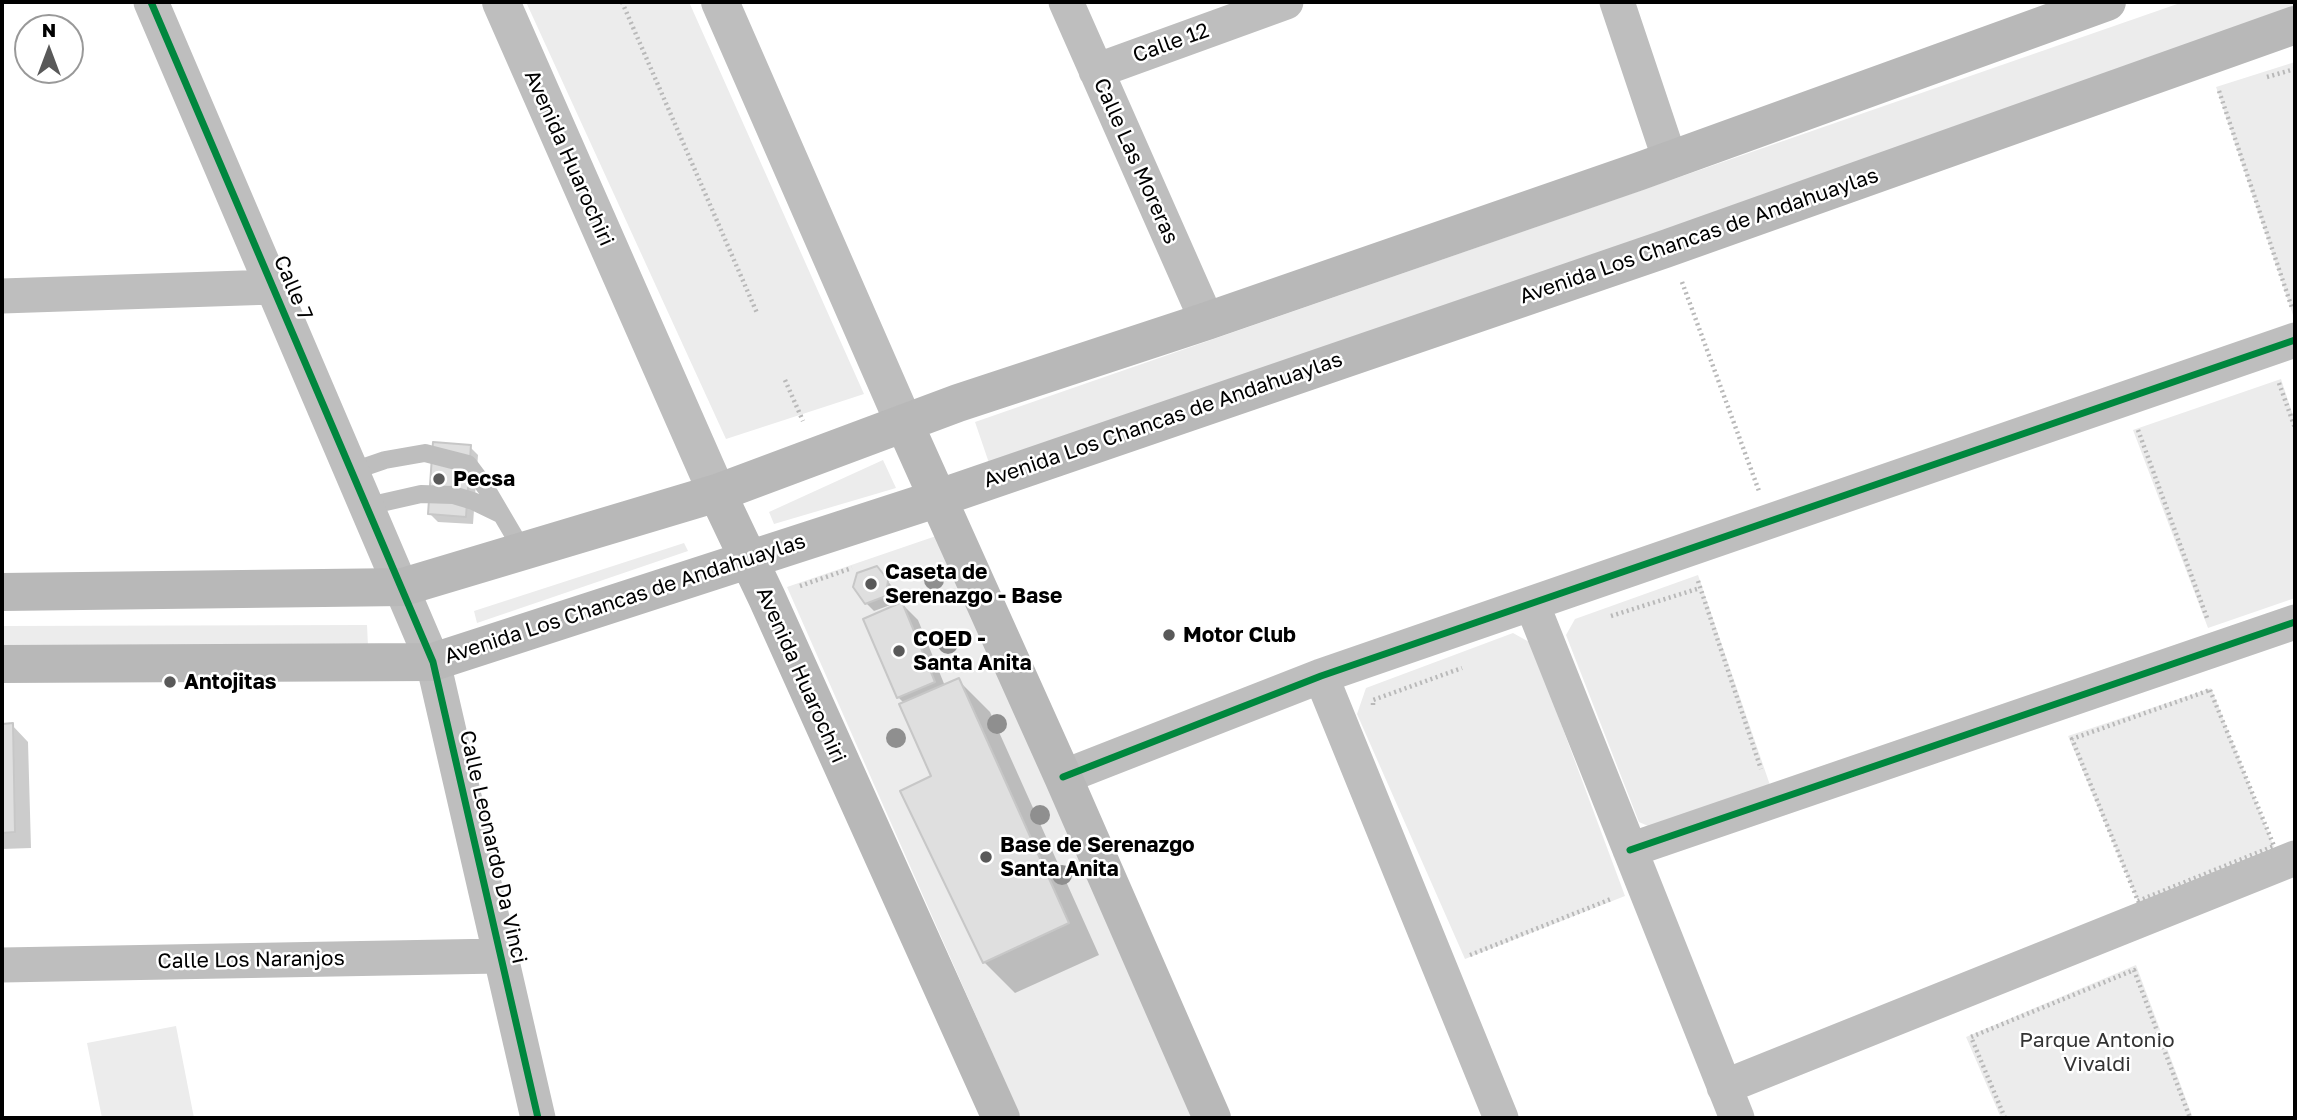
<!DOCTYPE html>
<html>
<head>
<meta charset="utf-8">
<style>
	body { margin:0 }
	#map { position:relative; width:2297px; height:1120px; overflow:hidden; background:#fff; font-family:"Golos Text",sans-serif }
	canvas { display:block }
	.frame { position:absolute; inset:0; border:4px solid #000; pointer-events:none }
	.north { position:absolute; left:14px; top:14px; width:70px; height:70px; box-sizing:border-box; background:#fff; border:2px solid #999; border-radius:50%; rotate:0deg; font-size:19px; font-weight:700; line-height:28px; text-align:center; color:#000 }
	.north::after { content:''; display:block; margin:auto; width:24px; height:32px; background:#595959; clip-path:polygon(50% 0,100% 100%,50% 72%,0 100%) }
</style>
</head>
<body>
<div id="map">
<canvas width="2297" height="1120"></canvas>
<div class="frame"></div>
<div class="north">N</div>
</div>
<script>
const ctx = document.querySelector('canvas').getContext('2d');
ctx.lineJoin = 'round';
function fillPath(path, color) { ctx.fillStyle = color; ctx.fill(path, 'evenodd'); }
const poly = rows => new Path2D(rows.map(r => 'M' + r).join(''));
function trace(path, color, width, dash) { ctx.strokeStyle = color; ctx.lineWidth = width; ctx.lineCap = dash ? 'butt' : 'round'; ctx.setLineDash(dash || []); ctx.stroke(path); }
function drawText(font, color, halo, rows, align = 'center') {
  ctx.font = font + ' "Golos Text",sans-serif'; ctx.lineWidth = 5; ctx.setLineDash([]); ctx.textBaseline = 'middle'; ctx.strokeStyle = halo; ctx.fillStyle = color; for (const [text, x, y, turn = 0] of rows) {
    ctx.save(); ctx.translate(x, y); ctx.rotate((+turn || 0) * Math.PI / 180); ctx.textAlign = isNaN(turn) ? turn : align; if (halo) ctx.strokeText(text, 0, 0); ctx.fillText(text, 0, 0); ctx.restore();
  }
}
const green = poly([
	[526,2,689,2,864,394,726,439],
	[2183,2,2295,2,2295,12,989,463,975,422],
	[2295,62,2295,317,2294,318,2216,87],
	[2281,379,2295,421,2295,598,2208,628,2133,430],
	[883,460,896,488,774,524,769,512],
	[939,535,1195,1118,1021,1118,787,587],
	[684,543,688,551,477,623,474,611],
	[1698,575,1771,788,1655,829,1639,822,1566,635,1575,619],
	[367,625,368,646,2,649,2,626],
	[1513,633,1531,643,1625,896,1465,959,1357,714,1366,688],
	[2211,688,2274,847,2138,902,2068,736],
	[2136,965,2193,1118,2001,1118,1966,1037],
	[176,1026,194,1118,102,1118,87,1043]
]);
const shadow = poly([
	[470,447,478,455,473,524,438,522,430,514],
	[877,568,895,590,893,604,874,611,866,603],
	[902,604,918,620,945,686,958,680,990,712,1099,955,1015,993,984,962,934,777,905,704,898,697],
	[2,725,12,725,28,742,31,848,2,849]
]);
const building = poly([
	[433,442,471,445,466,517,428,514,433,442],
	[877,566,888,580,886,596,865,604,853,587,857,573,877,566],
	[902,602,935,682,897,698,863,619,902,602],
	[959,678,1069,923,983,963,900,791,931,776,899,704,959,678],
	[13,723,15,832,2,833,2,724,13,723]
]);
const path = poly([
	[622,2,757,313],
	[2267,77,2295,69],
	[2219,91,2292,308],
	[1682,282,1759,491],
	[785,380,803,421],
	[2279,383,2295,428],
	[2138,430,2207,618],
	[1698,581,1761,769],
	[800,586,852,568],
	[1611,616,1700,588],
	[2210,690,2274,846,2138,901,2072,739,2210,690],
	[1373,705,1373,700,1462,668],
	[1470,955,1611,899],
	[2005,1118,1971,1037,2134,970,2190,1118]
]);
const service = poly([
	[353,471,385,460,425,453,468,464,486,488,523,551],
	[368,506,421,494,453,495,473,501,502,515]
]);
const minor = poly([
	[151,2,433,662,538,1118],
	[1066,2,1207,321],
	[1617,2,1670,160],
	[1096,71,1286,2],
	[2,296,273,287],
	[1532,604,1737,1118],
	[1321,676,1501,1118],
	[1063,777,1321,676,2295,340],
	[1630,850,2295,622],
	[2,965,500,956],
	[1724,1087,2295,858]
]);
const tertiary = poly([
	[501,2,717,493],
	[720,2,904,423]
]);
const secondary = poly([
	[904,423,1063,777,1212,1118],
	[717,493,767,598,1001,1118],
	[2,592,403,587,717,493,958,403,1207,321,1640,171,2107,2],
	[2,664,433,662,939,498,1665,249,2295,25]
]);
const cycleway = poly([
	[151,2,433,662,538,1118],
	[1063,777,1321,676,2295,340],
	[1630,850,2295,622]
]);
const trees = [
	[934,580],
	[948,644],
	[997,724],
	[896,738],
	[1040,815],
	[1062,875]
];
const markers = [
	[439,479,7,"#595959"],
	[871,584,7,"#595959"],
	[1169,635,7,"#595959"],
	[899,651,7,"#595959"],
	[170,682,7,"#595959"],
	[986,857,7,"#595959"]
];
const streetNames = [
	["Calle 12",1171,43,-20],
	["Avenida Huarochiri",569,158,66],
	["Calle Las Moreras",1136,161,66],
	["Avenida Los Chancas de Andahuaylas",1699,236,-19],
	["Calle 7",293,288,67],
	["Avenida Los Chancas de Andahuaylas",1163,420,-19],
	["Avenida Los Chancas de Andahuaylas",625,599,-18],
	["Avenida Huarochiri",801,675,66],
	["Calle Leonardo Da Vinci",493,847,77],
	["Calle Los Naranjos",251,960,-1]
];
const poiNames = [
	["Pecsa",453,479],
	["Caseta de",885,572],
	["Serenazgo - Base",885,596],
	["Motor Club",1183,635],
	["COED -",913,639],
	["Santa Anita",913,663],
	["Antojitas",184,682],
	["Base de Serenazgo",1000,845],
	["Santa Anita",1000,869]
];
const parkNames = [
	["Parque Antonio",2097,1040],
	["Vivaldi",2097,1064]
];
fillPath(green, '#ececec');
fillPath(shadow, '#0003');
fillPath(building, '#dfdfdf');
trace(building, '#c7c7c7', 2);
trace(path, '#b9b9b9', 4.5, [2, 3.5]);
trace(service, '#bebebe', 18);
trace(minor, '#bebebe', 35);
trace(tertiary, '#bebebe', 38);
trace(secondary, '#b8b8b8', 38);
trace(cycleway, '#00873e', 7);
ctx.fillStyle = '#8f8f8f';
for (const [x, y] of trees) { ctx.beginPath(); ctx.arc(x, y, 10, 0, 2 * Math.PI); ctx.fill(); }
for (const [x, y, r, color] of markers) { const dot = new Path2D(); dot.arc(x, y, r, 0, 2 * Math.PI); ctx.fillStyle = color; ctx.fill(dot); trace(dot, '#fff', 2.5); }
drawText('21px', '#000', '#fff', streetNames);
drawText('bold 21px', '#000', '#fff', poiNames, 'left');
drawText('21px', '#333', '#fff', parkNames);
</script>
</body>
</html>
